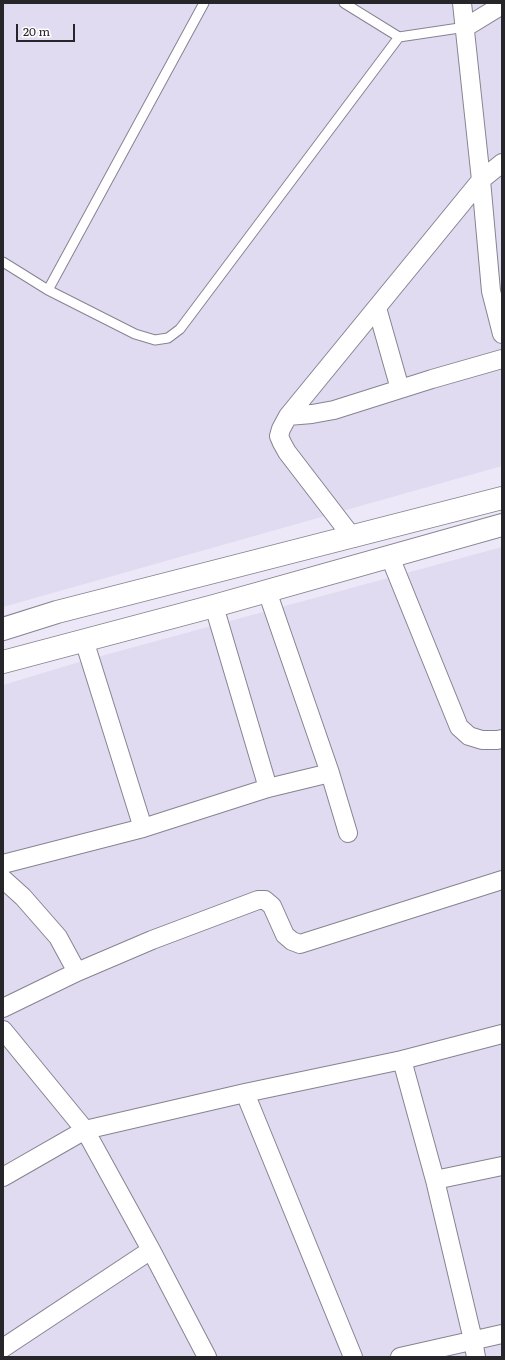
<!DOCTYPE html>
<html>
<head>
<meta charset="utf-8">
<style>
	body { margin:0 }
	#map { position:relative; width:505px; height:1360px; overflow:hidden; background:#ece8f7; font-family:Literata,serif }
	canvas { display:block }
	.frame { position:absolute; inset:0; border:4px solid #26252a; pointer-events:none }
	.scale { position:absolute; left:16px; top:24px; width:59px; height:18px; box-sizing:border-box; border:2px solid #26252a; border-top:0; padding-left:5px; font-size:12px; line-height:14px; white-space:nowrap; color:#26252a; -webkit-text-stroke:3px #fff; paint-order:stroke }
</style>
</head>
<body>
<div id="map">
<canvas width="505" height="1360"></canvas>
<div class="frame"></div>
<div class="scale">20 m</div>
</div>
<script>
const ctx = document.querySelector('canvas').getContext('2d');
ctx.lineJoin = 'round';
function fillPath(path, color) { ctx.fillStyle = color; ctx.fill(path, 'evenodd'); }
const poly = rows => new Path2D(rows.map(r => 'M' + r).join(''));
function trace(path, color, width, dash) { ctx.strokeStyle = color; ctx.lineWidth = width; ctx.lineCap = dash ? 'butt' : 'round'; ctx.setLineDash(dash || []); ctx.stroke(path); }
const built = poly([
	[3,3,502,3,502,466,3,607],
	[502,547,502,1357,3,1357,3,685,79,662]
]);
const lane = poly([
	[344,3,399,37],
	[3,262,48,290,135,334,155,340,168,338,180,329,399,37,466,27],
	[48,290,204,3]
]);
const street = poly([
	[462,3,481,180,491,291,502,334],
	[466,27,502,5],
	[377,308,400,389],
	[288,416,312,414,334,410,432,379,502,359],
	[353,538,287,452,282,443,279,436,281,429,288,416,481,180,502,163],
	[390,557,459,727,469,736,482,740,497,740,502,739],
	[214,606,268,788],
	[84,640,143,828],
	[330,773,348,833],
	[3,864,143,828,268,788,330,773,267,591],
	[3,879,23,897,58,937,77,972],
	[3,1008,77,972,152,940,258,900,265,900,272,906,285,935,292,941,300,944,502,880],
	[3,1030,85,1130,151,1250,207,1357],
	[402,1060,435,1180,473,1340,476,1357],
	[245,1093,353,1357],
	[3,1177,85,1130,245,1093,402,1060,502,1034],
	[435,1180,502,1166],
	[3,1348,151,1250],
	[400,1357,502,1334]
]);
const secondary = poly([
	[3,629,57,612,502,498],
	[3,662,214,606,502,525]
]);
fillPath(built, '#e1dbf1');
trace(lane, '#878391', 11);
trace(street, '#878391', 20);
trace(secondary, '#878391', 24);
trace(lane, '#fff', 9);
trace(street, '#fff', 18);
trace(secondary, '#fff', 22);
</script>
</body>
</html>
